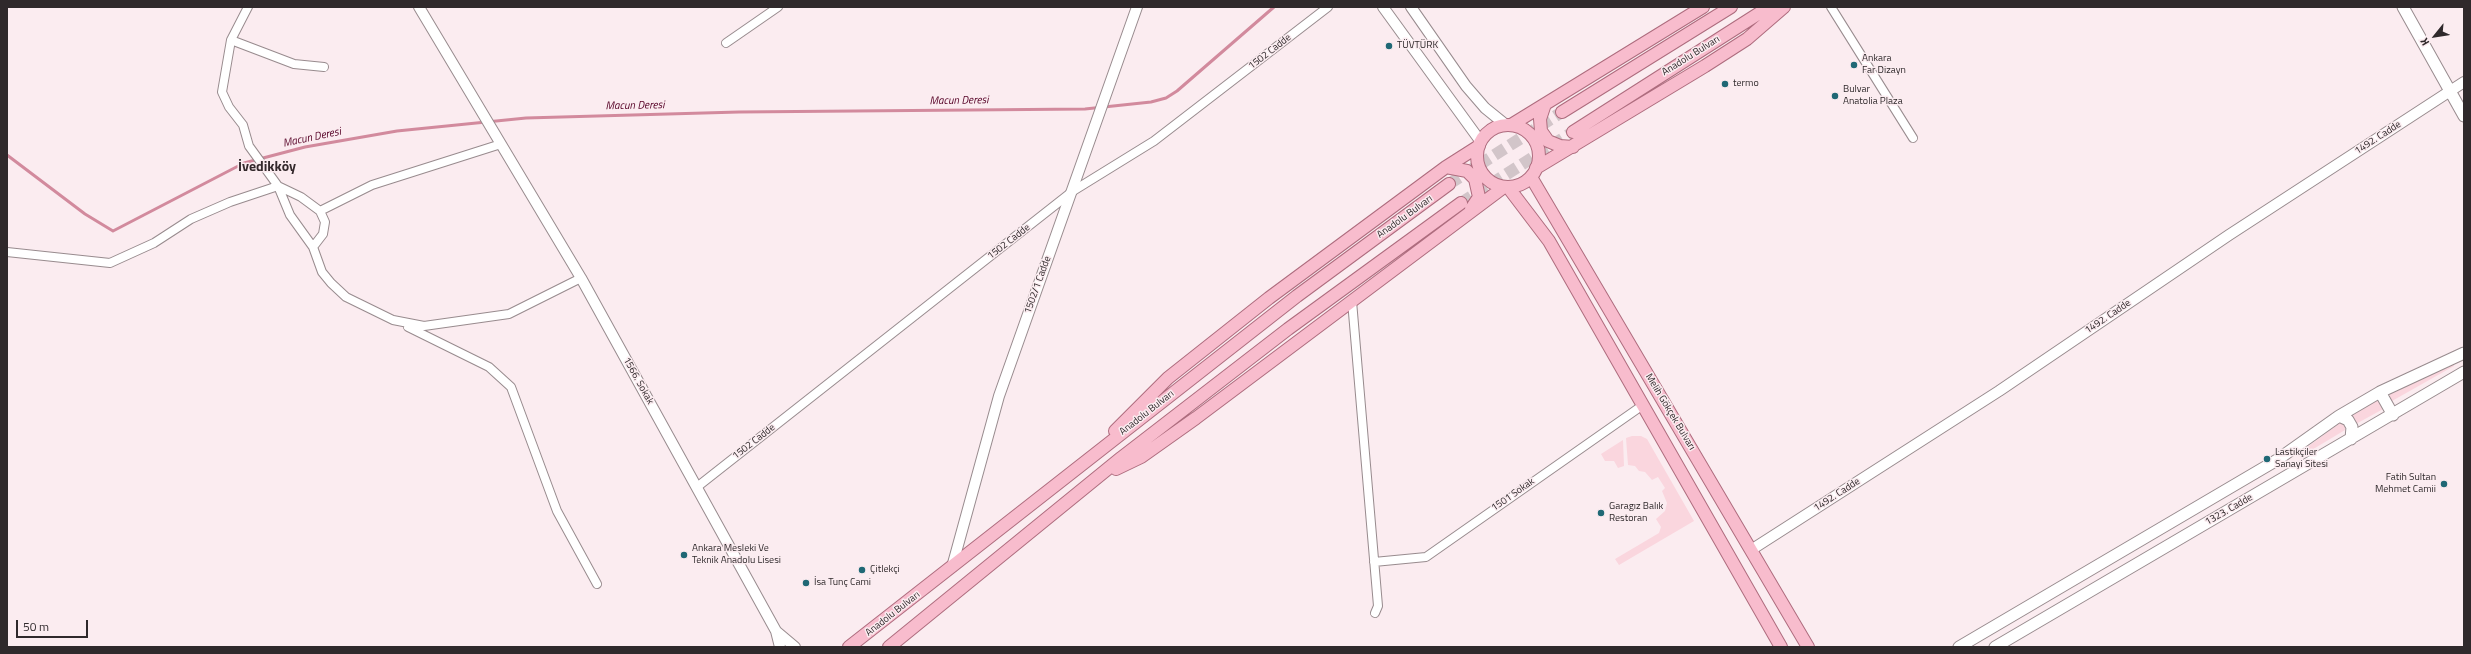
<!DOCTYPE html>
<meta charset="utf-8">
<style>
body{margin:0}
#map{position:relative;width:2471px;height:654px;overflow:hidden;background:#fbecf0;font-family:"Titillium Web",sans-serif}
canvas{display:block}
.frame{position:absolute;inset:0;border:8px solid #2f292b;pointer-events:none}
.north{position:absolute;left:2415px;top:16px;width:40px;height:40px;-webkit-text-stroke:3px #fbecf0;paint-order:stroke;rotate:240deg;font-size:11px;font-weight:700;line-height:16px;text-align:center;color:#2f292b}
.north::after{content:'';display:block;margin:auto;width:14px;height:18px;background:#2f292b;clip-path:polygon(50% 0,100% 100%,50% 72%,0 100%)}
.scale{position:absolute;left:16px;top:620px;width:72px;height:18px;box-sizing:border-box;border:2px solid #2f292b;border-top:0;padding-left:5px;font-size:12px;line-height:14px;white-space:nowrap;color:#2f292b;-webkit-text-stroke:3px #fbecf0;paint-order:stroke}
</style>
<div id="map">
<canvas width="2471" height="654"></canvas>
<div class="frame"></div>
<div class="north">K</div>
<div class="scale">50 m</div>
</div>
<script>
const ctx = document.querySelector('canvas').getContext('2d');
ctx.lineJoin = 'round';
function fill(path, color) {
  ctx.fillStyle = color;
  ctx.fill(path, 'evenodd');
}
function poly(rows) {
  const path = new Path2D();
  for (const r of rows) {
    if (r.length === 3) {
      path.moveTo(r[0] + r[2], r[1]);
      path.arc(r[0], r[1], r[2], 0, 2 * Math.PI);
      continue;
    }
    path.moveTo(r[0], r[1]);
    for (let i = 2; i < r.length; i += 2) path.lineTo(r[i], r[i + 1]);
  }
  return path;
}
function stroke(path, color, width, dash) {
  ctx.strokeStyle = color;
  ctx.lineWidth = width;
  ctx.lineCap = dash ? 'butt' : 'round';
  ctx.setLineDash(dash || []);
  ctx.stroke(path);
}
function drawText(font, color, halo, rows, align = 'center') {
  ctx.font = font + ' "Titillium Web",sans-serif';
  ctx.lineWidth = 3;
  ctx.setLineDash([]);
  ctx.textBaseline = 'middle';
  ctx.strokeStyle = halo;
  ctx.fillStyle = color;
  for (const [text, x, y, turn = 0] of rows) {
    ctx.save();
    ctx.translate(x, y);
    ctx.rotate((+turn || 0) * Math.PI / 180);
    ctx.textAlign = isNaN(turn) ? turn : align;
    if (halo) ctx.strokeText(text, 0, 0);
    ctx.fillText(text, 0, 0);
    ctx.restore();
  }
}
fill(poly([
 [2454,364,2454,366,2392,401,2389,397,2391,393],
 [2377,398,2385,408,2354,425,2352,413],
 [2341,422,2345,424,2345,430,2300,457,2298,454],
 [1632,436,1641,436,1647,439,1694,521,1619,565,1615,559,1659,533,1661,527,1656,519,1665,511,1667,503,1662,491,1665,488,1658,477,1652,480,1645,472,1639,471,1635,466,1628,465,1626,438],
 [1623,440,1624,466,1618,468,1614,461,1605,461,1601,454]
]), '#fad6de');
stroke(poly([
 [7,155,85,214,113,231,244,163,305,147,397,131,526,118,739,112,1085,109,1151,102,1166,98,1177,91,1274,7]
]), '#d28a9d', 3);
stroke(poly([
 [1449,184,1562,112],
 [1461,203,1573,132]
]), '#d2c5c9', 12, [12, 6]);
const minor = poly([
 [248,7,231,40,222,92,229,107,243,125,249,146,278,186,290,215,313,247],
 [1831,7,1913,138],
 [231,40,294,64,324,67],
 [726,43,778,7],
 [320,211,372,185,501,144],
 [7,252,110,263,154,243,191,219,230,202,278,186,301,197,320,211,325,222,323,234,313,247,322,272,331,283,346,297,393,320,424,326,509,314,581,278],
 [1352,301,1378,606,1375,613],
 [408,327,489,367,511,387,557,511,597,584],
 [697,487,1073,191,1154,141,1328,7],
 [1374,562,1426,557,1643,405]
]);
const tertiary = poly([
 [419,7,581,278,776,631,780,647],
 [1383,7,1481,142],
 [1411,7,1466,86,1485,108,1506,125],
 [1751,550,1999,391,2229,235,2464,82],
 [952,567,999,396,1137,7],
 [776,631,795,647]
]);
const secondary = poly([
 [2403,7,2464,116],
 [2380,392,2393,415],
 [2339,416,2348,420,2352,427,2351,439],
 [1959,647,2277,460,2339,416,2380,392,2464,353],
 [1995,647,2464,372]
]);
const primary = poly([
 [1545,104,1540,119,1541,131,1548,141,1560,146,1573,147],
 [1562,112,1731,7],
 [1511,125,1703,7],
 [1508,156,31],
 [1573,132,1769,7],
 [1446,167,1467,171,1475,179,1479,197,1471,209],
 [1536,168,1705,66,1747,39,1784,7],
 [1531,177,1808,647],
 [1508,187,1549,241,1781,647],
 [1115,431,1168,378,1269,298,1446,167,1479,146],
 [1116,469,1141,457,1196,418,1504,187],
 [849,647,1297,296,1449,184],
 [889,647,1121,458,1288,329,1461,203]
]);
stroke(minor, '#988b8e', 10);
stroke(tertiary, '#988b8e', 12);
stroke(secondary, '#988b8e', 13);
stroke(primary, '#ae6c7e', 14);
stroke(minor, '#fff', 8);
stroke(tertiary, '#fff', 10);
stroke(secondary, '#fff', 11);
stroke(primary, '#f8bccd', 12);
for (const [x, y, r, color] of [
 [1389,46,4,"#1f6875"],
 [1854,65,4,"#1f6875"],
 [1725,84,4,"#1f6875"],
 [1835,96,4,"#1f6875"],
 [2267,459,4,"#1f6875"],
 [2444,484,4,"#1f6875"],
 [1601,513,4,"#1f6875"],
 [684,555,4,"#1f6875"],
 [862,570,4,"#1f6875"],
 [806,583,4,"#1f6875"]
]) {
  const dot = new Path2D();
  dot.arc(x, y, r, 0, 2 * Math.PI);
  ctx.fillStyle = color;
  ctx.fill(dot);
  stroke(dot, '#fbecf0', 1.5);
}
drawText('10px', '#2f292b', '#fbecf0', [
 ["TÜVTÜRK",1397,46],
 ["Ankara",1862,59],
 ["Far Dizayn",1862,71],
 ["termo",1733,84],
 ["Bulvar",1843,90],
 ["Anatolia Plaza",1843,102],
 ["Lastikçiler",2275,453],
 ["Sanayi Sitesi",2275,465],
 ["Fatih Sultan",2436,478,"right"],
 ["Mehmet Camii",2436,490,"right"],
 ["Garagız Balık",1609,507],
 ["Restoran",1609,519],
 ["Ankara Mesleki Ve",692,549],
 ["Teknik Anadolu Lisesi",692,561],
 ["Çitlekçi",870,570],
 ["İsa Tunç Cami",814,583]
], 'left');
drawText('10px', '#2f292b', '#fbecf0', [
 ["1502 Cadde",1270,52,-38],
 ["Anadolu Bulvarı",1691,56,-32],
 ["1492. Cadde",2378,138,-33],
 ["Anadolu Bulvarı",1405,217,-36],
 ["1502 Cadde",1009,242,-38],
 ["1502/1 Cadde",1038,285,-70],
 ["1492. Cadde",2108,317,-34],
 ["1566. Sokak",638,381,61],
 ["Melih Gökçek Bulvarı",1670,412,59],
 ["Anadolu Bulvarı",1147,413,-38],
 ["1502 Cadde",754,442,-38],
 ["1501 Sokak",1513,495,-35],
 ["1492. Cadde",1837,495,-33],
 ["1323. Cadde",2229,510,-30],
 ["Anadolu Bulvarı",893,614,-38]
]);
drawText('italic 11px', '#550025', '#fbecf0', [
 ["Macun Deresi",959,101,-1],
 ["Macun Deresi",635,106,-1],
 ["Macun Deresi",312,138,-12]
]);
drawText('bold 14px', '#34292c', '#fbecf0', [
 ["İvedikköy",267,168]
]);
</script>
